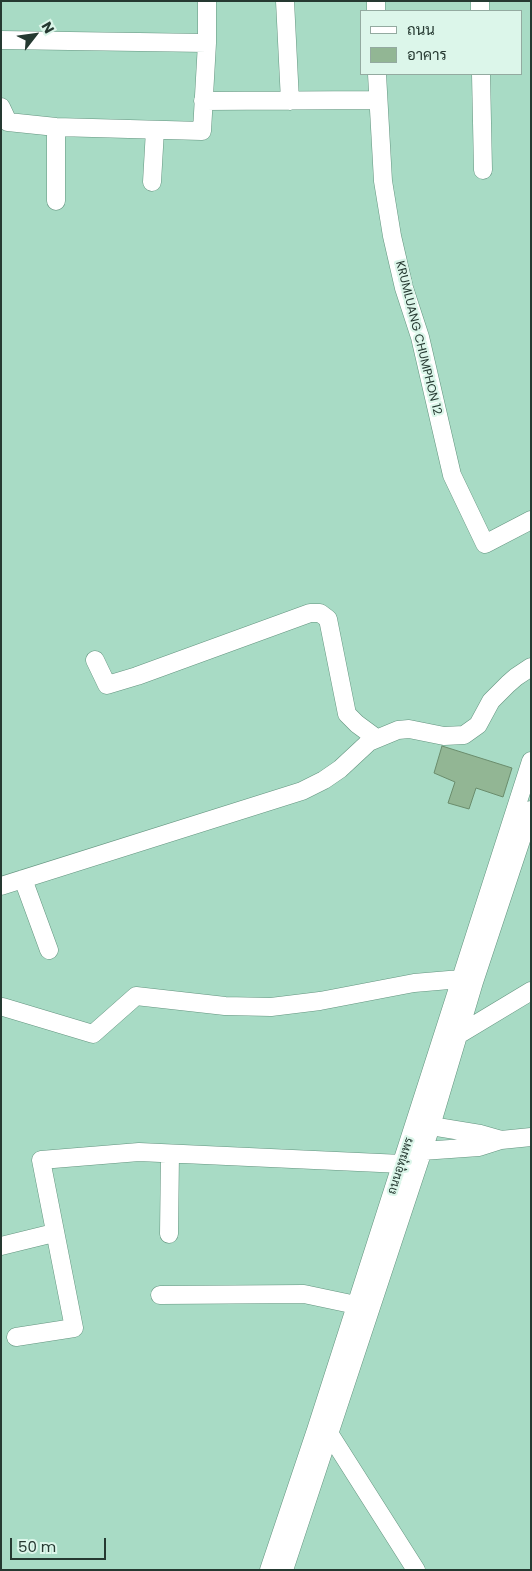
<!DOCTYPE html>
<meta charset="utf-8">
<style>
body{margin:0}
#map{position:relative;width:532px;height:1571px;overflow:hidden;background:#a8dbc5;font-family:Poppins,Sarabun,sans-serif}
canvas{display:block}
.frame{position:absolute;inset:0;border:2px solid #253931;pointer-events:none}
.legend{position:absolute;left:360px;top:10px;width:162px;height:65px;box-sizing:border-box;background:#dcf6ea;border:1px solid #93aaa0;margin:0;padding:6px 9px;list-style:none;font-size:15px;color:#253931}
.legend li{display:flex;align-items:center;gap:10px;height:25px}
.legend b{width:25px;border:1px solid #93aaa0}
.north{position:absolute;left:10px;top:10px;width:50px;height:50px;-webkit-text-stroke:4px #dcf6ea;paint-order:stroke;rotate:60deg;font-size:14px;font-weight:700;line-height:20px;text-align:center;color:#253931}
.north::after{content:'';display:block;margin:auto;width:18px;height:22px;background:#253931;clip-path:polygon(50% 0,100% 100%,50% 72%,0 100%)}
.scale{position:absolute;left:10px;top:1538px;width:96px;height:22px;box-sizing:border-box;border:2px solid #253931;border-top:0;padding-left:6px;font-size:15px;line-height:18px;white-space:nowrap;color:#253931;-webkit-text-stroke:4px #dcf6ea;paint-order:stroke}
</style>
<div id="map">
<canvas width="532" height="1571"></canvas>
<div class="frame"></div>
<ul class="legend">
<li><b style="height:6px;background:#fff"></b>ถนน</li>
<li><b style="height:14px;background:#92b694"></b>อาคาร</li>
</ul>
<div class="north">N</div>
<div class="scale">50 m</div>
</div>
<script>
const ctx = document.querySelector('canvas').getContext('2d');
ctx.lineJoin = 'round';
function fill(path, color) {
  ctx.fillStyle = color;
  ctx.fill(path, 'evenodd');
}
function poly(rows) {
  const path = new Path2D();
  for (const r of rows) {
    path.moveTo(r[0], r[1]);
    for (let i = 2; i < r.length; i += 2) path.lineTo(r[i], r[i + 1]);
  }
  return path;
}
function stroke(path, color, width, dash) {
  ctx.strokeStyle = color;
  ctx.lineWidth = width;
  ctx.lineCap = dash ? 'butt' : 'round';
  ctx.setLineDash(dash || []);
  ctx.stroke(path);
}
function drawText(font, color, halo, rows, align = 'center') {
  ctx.font = font + ' Poppins,Sarabun,sans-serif';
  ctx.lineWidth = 4.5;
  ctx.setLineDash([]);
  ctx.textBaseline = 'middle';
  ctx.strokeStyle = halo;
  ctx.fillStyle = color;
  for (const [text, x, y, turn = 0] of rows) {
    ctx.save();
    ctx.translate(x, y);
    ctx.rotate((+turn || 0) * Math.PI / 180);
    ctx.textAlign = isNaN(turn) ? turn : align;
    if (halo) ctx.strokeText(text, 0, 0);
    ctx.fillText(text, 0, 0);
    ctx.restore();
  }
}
const building = poly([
 [442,746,512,768,503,797,476,788,469,809,448,803,455,782,434,773,442,746]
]);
fill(building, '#92b694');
stroke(building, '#6a8c6c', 1);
const minor = poly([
 [285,1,290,101],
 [376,1,376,11],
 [480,1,480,11],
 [1,40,207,43],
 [377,74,383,181,392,236,404,288,420,337,452,475,485,544,531,520],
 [481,74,483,170],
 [203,101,378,100],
 [1,107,8,122,56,127,202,131,207,43,207,1],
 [152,182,155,130],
 [56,201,56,127],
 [95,660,107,685,137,676,310,613,320,613,328,619,347,714,357,724,376,738],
 [23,879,49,950],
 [1,886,302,791,324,780,340,769,369,742,398,730,409,729,444,736,464,735,478,725,491,701,508,684,516,677,531,667],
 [3,1007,93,1034,136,996,225,1006,271,1007,320,1001,414,983,461,979],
 [458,1035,531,991],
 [431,1126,480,1134,501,1140],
 [422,1151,479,1147,501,1140,531,1137],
 [169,1234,170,1154],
 [1,1246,54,1233],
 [160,1295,304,1294,356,1305],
 [16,1337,74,1328,41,1160,139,1152,402,1164],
 [329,1433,416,1570],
 [269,1570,316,1430,531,761],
 [284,1570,431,1126,474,982,531,810]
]);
stroke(minor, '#63947f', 19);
stroke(minor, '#fff', 18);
drawText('12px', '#253931', '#dcf6ea', [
 ["KRUMLUANG CHUMPHON 12",418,338,76],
 ["ถนนอุทุมพร",401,1166,-72]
]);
</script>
